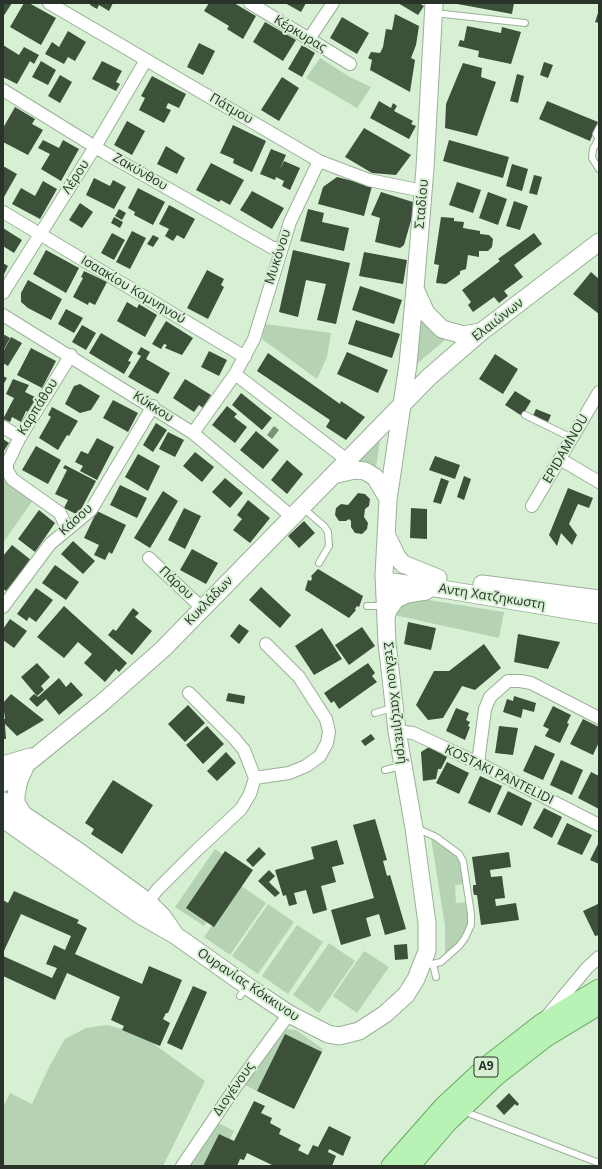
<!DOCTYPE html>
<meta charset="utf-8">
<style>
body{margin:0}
#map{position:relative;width:602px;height:1169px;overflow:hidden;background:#d7f0d4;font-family:"Open Sans",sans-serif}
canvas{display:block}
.frame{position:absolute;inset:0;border:4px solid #2a3329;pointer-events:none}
</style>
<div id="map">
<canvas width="602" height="1169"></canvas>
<div class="frame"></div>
</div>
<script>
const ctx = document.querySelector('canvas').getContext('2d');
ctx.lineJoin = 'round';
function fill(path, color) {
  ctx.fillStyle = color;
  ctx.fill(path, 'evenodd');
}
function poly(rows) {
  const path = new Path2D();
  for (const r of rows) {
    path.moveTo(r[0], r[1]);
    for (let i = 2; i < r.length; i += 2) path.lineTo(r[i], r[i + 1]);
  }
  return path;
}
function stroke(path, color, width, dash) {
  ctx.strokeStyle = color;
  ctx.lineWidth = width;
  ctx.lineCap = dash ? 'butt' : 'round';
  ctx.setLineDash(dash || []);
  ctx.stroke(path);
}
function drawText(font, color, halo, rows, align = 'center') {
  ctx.font = font + ' "Open Sans",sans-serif';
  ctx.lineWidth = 4;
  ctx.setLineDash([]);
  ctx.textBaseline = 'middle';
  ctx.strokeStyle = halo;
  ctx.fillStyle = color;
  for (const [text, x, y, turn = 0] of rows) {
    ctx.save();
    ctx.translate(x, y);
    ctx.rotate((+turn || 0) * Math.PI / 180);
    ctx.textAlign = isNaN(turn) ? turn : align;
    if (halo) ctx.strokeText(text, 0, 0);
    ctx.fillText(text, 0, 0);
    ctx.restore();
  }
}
fill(poly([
 [320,58,350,77,371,87,357,108,306,78],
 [417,315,433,331,446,339,413,367],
 [265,324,331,333,327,357,317,379,262,339],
 [380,440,376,467,372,464,356,460],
 [3,480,33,500,3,543],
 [416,598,504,612,499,638,394,615,395,609],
 [431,838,453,852,462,864,466,884,455,885,456,903,469,902,470,924,465,937,445,957,445,926],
 [215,849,243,868,204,926,175,907],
 [240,885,266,903,230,955,204,937],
 [268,904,294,922,258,974,232,956],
 [297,925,323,942,288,994,262,976],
 [329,943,355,961,319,1013,293,995],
 [364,951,389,967,357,1013,333,996],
 [107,1025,140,1034,205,1081,163,1166,3,1166,3,1107,10,1093,32,1104,50,1065,65,1039,86,1028],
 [285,1029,296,1030,323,1049,322,1052,285,1034,257,1091,245,1085,279,1033],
 [217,1122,234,1131,230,1139,219,1134,203,1166,188,1166]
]), '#b5d2b2');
fill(poly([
 [274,426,279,430,272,439,267,435]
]), '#769373');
fill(poly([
 [3,3,12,3,3,17],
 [24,3,29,3,56,18,41,45,10,27],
 [91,3,113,3,109,11,99,5,97,9,90,5],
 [209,3,234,3,256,16,243,39,227,29,229,26,204,11],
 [285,3,306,3,301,12],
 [398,3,419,3,424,6,418,15],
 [452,3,514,3,512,14],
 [599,10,599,23,595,22],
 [395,14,419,26,416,45,411,58,415,60,410,92,370,70,372,60,368,58,371,52,380,53,383,47,386,29,392,30],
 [342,17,369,33,357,54,330,38],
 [265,22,296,40,283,61,253,42],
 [467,26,501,33,502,27,521,32,511,64,478,57,479,51,458,46,460,40,464,41],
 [68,31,86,42,75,61,68,57,64,64,45,54,52,42,59,47],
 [199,43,215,51,203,75,187,67],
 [3,45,19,55,24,47,39,55,34,64,30,61,17,84,3,77],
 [302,45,315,53,302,77,288,69],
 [41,61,56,70,48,85,32,77],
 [102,61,122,71,116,82,120,84,116,91,92,79],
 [544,62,553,65,548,78,540,75],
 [463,63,482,68,481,77,496,82,477,136,445,128,446,104],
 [517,74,524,76,518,103,510,101],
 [60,75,72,82,60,103,48,96],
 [152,76,186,94,179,108,168,103,166,108,171,110,164,123,139,110,145,98,141,96],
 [282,77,299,88,279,121,261,110],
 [379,101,391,108,393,103,397,106,394,111,413,121,411,124,416,126,409,139,370,118],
 [547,101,598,122,590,141,539,119],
 [15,107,35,119,32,124,43,130,28,155,3,142,3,128],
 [127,121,145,131,132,155,114,145],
 [233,125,266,141,252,172,233,163,234,159,220,153],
 [364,128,411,155,396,175,372,173,345,157],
 [43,140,59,148,63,140,79,149,61,181,41,169,50,154,38,148],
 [449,140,509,157,503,178,443,161],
 [166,146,185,158,177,174,157,164],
 [271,149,286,155,279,171,284,161,300,168,290,190,282,186,284,181,276,177,275,180,260,174],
 [211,163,244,180,230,205,221,200,219,202,196,190],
 [512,164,528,169,522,191,506,186],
 [3,166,17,174,4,197,3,196],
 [534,175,542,177,537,195,529,193],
 [337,177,372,186,364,216,318,204,323,187],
 [94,178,110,186,113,180,126,187,114,209,86,195],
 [43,181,57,189,40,219,12,204,21,188,35,196],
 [457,182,481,190,473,213,449,205],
 [138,188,165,202,153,225,134,215,135,212,128,208],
 [252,191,284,208,272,229,240,210],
 [381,192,416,203,404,245,400,248,375,242,380,218,371,215],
 [488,192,507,199,498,225,479,218],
 [514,201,528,206,520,230,506,226],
 [80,203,93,212,82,228,69,220],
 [169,205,195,219,184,239,177,235,173,241,165,236,169,229,159,224],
 [119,209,126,213,122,220,115,216],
 [308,209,324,213,322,222,349,228,344,251,300,241],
 [114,217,123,222,120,228,111,223],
 [441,217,454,218,454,221,464,222,463,228,480,231,480,234,489,235,493,239,492,247,488,251,479,251,479,257,468,255,466,269,460,271,460,274,446,284,436,283,439,265,434,264],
 [3,228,22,240,14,253,3,246],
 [132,231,146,238,130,269,116,262],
 [112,233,125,240,114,260,101,253],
 [534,233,542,244,514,265,523,277,504,291,508,296,499,303,494,297,473,312,468,305,471,302,462,290,500,261,498,259],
 [153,235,159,238,153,247,147,244],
 [46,250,79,268,66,293,33,274],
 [293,250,350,263,336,324,317,320,326,284,306,280,298,317,279,312],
 [364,252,407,260,403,284,359,276],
 [3,263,8,266,3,276],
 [207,270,224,279,221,285,224,287,208,319,187,308],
 [84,271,107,282,95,305,89,302,88,305,73,297,83,278,81,277],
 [591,272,599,279,599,314,573,294],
 [28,280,62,299,51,320,28,308,21,302,21,293],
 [360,286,402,300,394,324,352,310],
 [127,302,137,308,139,304,157,315,145,337,117,321],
 [66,309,83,318,74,333,58,324],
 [356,320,400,334,392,358,348,344],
 [166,321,193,338,182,355,165,348,167,345,164,344,161,349,152,344],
 [82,325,96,333,86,350,72,342],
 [101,333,133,352,128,361,131,362,124,374,89,353],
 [3,334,10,338,3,351],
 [11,337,22,343,8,366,3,363,3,352],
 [141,347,150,352,146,359,170,373,158,394,128,377,141,356,137,354],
 [31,348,56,361,42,388,17,375],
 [209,351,227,360,219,376,201,367],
 [347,352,388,370,378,393,337,374],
 [268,353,340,404,341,401,365,417,346,440,326,427,330,420,257,371],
 [495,354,518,369,503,394,479,379],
 [3,376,7,378,3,385],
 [13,379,29,385,25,392,39,399,32,413,26,411,21,422,12,417,10,422,3,419,14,398,6,394],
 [185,379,211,395,203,408,199,405,194,412,173,398],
 [80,384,100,396,91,410,80,413,65,404,74,386],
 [515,391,531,401,522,416,505,405],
 [241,393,272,418,262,430,232,405],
 [113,400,138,413,128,432,103,418],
 [227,406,237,414,234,417,247,427,235,443,212,425],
 [52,407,78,421,69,436,67,435,58,450,39,438,51,417,48,415],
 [536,409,551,415,548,422,533,416],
 [156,423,167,430,153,452,143,445],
 [256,431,279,450,263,469,240,450],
 [168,432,184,440,175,457,159,449],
 [97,438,114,447,97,480,80,471,83,466,75,462,81,451,88,454],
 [3,439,9,443,3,452],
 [36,446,61,460,48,484,22,470],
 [195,452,214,467,202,482,183,466],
 [138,454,160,466,148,491,125,477],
 [435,456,460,465,455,479,429,470],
 [287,460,303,474,287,494,271,480],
 [65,465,96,481,78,515,64,508,68,500,55,494,67,470,63,468],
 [464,476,471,479,464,500,457,497],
 [225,478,243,493,230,508,212,492],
 [441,478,449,481,441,504,433,502],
 [120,485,147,498,137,518,110,505],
 [568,488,593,498,589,508,578,504,569,524,577,535,572,545,561,533,557,546,549,535],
 [163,491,178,501,150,548,134,538],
 [358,493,365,494,370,499,369,506,365,509,364,517,368,523,367,529,362,534,355,533,351,527,351,521,349,519,346,521,339,521,335,515,336,508,341,504,348,505],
 [248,500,270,518,250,543,233,530,242,519,237,515],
 [184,508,201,516,185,549,168,540],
 [411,508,427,509,427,539,410,538],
 [39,510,55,523,35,552,18,539],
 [97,511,126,525,112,554,109,552,105,560,94,555,99,545,84,538],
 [304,521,315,533,299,548,288,536],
 [73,541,95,561,83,574,61,554],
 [12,545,31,560,6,591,3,589,3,556],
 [192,549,218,563,206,584,180,570],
 [55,565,79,582,66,600,42,583],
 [318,569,363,596,359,607,357,606,355,609,356,610,349,618,305,590,308,580,311,581,312,578,311,576],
 [261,587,291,615,280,628,249,600],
 [36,588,53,600,36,622,29,617,27,621,17,614],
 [64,606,127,663,119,672,116,669,105,682,84,663,92,654,78,642,64,658,37,637],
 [133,608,139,613,135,617,152,631,132,655,108,635,113,629,116,631],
 [10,619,27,631,14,648,3,640,3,629],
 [408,622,436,628,431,650,404,644],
 [239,624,249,631,239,644,230,636],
 [362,627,375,646,349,665,335,645],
 [322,628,342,659,314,675,295,646],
 [518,634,560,642,548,669,514,662],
 [484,644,501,668,475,690,462,686,443,718,428,720,416,705,434,671,449,671],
 [37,663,50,677,41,686,44,690,37,696,21,677],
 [368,663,375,673,372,676,377,682,339,709,334,701,331,703,324,693],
 [59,678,66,687,71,682,83,695,59,715,46,699,37,707,29,699,34,694,38,697],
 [228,693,245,696,244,704,226,701],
 [11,694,44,720,17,736,5,724,6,739,3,739,3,719,5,719,3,703],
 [514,696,536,703,534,712,523,709,521,718,503,712,507,699,513,701],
 [188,705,205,723,185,742,168,724],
 [553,706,571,715,567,723,569,724,560,743,545,736,549,729,543,726],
 [456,708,469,713,466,720,470,722,468,726,470,727,465,740,446,731],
 [583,719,599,727,599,742,593,755,570,744],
 [207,726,224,744,203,764,186,745],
 [499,726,518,728,513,755,495,753],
 [371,734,375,739,365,746,361,741],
 [535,745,555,754,543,780,523,771],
 [429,747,447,757,441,769,438,769,436,779,423,781,421,752],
 [226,752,236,763,217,781,207,771],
 [561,760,583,770,572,795,550,785],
 [447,762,469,773,459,794,436,783],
 [591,772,599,776,599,809,578,798],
 [480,776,502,786,490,813,468,803],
 [113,780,153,805,122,854,91,834,94,829,85,823],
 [508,791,532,803,522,826,497,814],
 [544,808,562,817,552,838,533,828],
 [375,819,387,860,383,861,387,876,390,875,406,929,385,935,379,914,366,918,371,936,341,945,331,910,374,898,353,825],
 [567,823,592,835,582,855,557,844],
 [337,840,344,864,332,867,336,882,321,886,327,910,313,914,306,890,294,893,297,904,289,906,286,895,283,896,275,870,314,859,311,847],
 [599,842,599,864,590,860],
 [259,847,266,854,253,867,246,860],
 [225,851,253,870,214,927,186,908],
 [509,852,511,867,490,870,491,877,502,876,505,898,495,899,496,906,516,903,519,920,481,925,477,895,474,895,473,890,473,885,476,885,472,857],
 [269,870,275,876,269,882,280,893,275,897,258,881],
 [14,891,79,920,77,923,87,928,75,954,142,984,149,966,182,980,168,1013,166,1013,163,1019,170,1023,160,1046,122,1030,124,1026,111,1020,120,997,67,973,55,1000,3,976,3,956,52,978,57,968,46,964,54,945,65,950,71,936,21,914,3,953,3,900,8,903],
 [598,904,599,935,595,936,583,911],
 [407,944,408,959,395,960,394,945],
 [193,986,207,992,182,1050,167,1043],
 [285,1034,322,1052,294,1109,257,1091],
 [509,1093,519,1104,517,1106,515,1104,504,1115,496,1106],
 [254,1101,265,1106,261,1113,272,1118,270,1123,281,1129,279,1134,301,1145,298,1150,308,1155,313,1145,318,1147,329,1126,351,1137,343,1156,329,1149,328,1152,336,1156,332,1166,274,1166,247,1153,244,1160,240,1159,237,1166,203,1166,219,1134,234,1141]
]), '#3c503a');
const service = poly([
 [435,13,525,23],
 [599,128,596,134,599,140],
 [598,140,593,149,592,158,599,169],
 [525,415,572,438],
 [303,508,324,526,328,532,329,546,319,563],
 [367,606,384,606],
 [375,713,392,708],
 [385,770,401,766],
 [416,828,436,837,459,854,463,861,471,914,471,925,465,938,459,946,441,962,423,966],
 [433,964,436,977],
 [240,996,247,986],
 [463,1111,599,1163]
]);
const minor = poly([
 [49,3,319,161,369,180,423,191],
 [250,3,350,64],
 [309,39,333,3],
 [3,90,105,153,271,247,280,250],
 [3,212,245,357],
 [3,293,95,147,146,60],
 [3,315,193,433,291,516],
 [235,374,347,460],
 [3,427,20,437],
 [193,433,235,374,254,339,290,222,319,161],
 [560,459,599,482],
 [532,506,599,392],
 [67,529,60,513,12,479,7,470,7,464,20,437,71,355],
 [149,558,202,608],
 [3,607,50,544,91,510,153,406],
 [189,693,234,738,244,750,255,778,289,773,306,766,320,756,327,743,329,732,326,719,299,677,266,644],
 [397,731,413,733,478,763,599,825],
 [478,763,485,709,490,697,508,681,520,681,531,683,599,718],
 [148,902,157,890,196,851,241,809,250,794,255,778],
 [547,1016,587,968,599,957],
 [182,1166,237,1085,289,1014]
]);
const secondary = poly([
 [416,291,426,313,442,329,463,335,481,332],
 [333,475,355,470,365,471,375,477,388,499],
 [387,536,397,557,403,564,438,578],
 [385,581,442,589,599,615],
 [482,584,599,599],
 [386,618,388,610,396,599,407,594,426,591],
 [3,765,30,757],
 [3,783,103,702,163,649,429,377,481,332,599,242],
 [3,801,78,851,148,902,162,916,174,933],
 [23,814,16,803,16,795,19,780,25,767],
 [3,819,140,915,175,935,247,986,289,1014,328,1034,339,1036,359,1031,385,1014,406,995,416,979,427,951,427,923,414,828,397,731,387,643,384,575,388,500,408,364,415,289,425,168,434,3]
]);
const primary = poly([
 [391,1166,443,1107,487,1066,541,1024,599,989],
 [410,1166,447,1123,496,1076,546,1037,599,1005]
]);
stroke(service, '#99b197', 8);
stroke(minor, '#99b197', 14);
stroke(secondary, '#99b197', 19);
stroke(primary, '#68a964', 21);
stroke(service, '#fff', 6);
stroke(minor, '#fff', 12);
stroke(secondary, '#fff', 17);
stroke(primary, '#b9f2b5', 19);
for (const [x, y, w] of [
 [486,1067,24]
]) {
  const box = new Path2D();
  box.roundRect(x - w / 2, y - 10, w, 20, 3);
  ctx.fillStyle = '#d7f0d4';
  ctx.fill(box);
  stroke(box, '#2a3329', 1);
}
drawText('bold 12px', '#2a3329', null, [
 ["A9",486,1067]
]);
drawText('13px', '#2a3329', '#d7f0d4', [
 ["Κέρκυρας",300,34,31],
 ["Πάτμου",231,109,30],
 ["Ζακύνθου",140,172,30],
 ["Λέρου",76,177,-57],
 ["Σταδίου",422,204,-85],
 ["Μυκόνου",278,257,-72],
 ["Ισαακίου Κομνηνού",133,290,31],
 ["Ελαιώνων",498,320,-38],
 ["Καρπάθου",38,407,-58],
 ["Κύκκου",153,407,33],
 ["EPIDAMNOU",566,449,-60],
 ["Κάσου",76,520,-42],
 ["Πάρου",176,583,43],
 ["Αντη Χατζηκωστη",492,597,9],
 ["Κυκλάδων",209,601,-46],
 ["Στέλιου Χατζηπετρή",395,703,83],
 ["KOSTAKI PANTELIDI",499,775,26],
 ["Ουρανίας Κόκκινου",248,985,34],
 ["Διογένους",234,1089,-55]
]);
</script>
